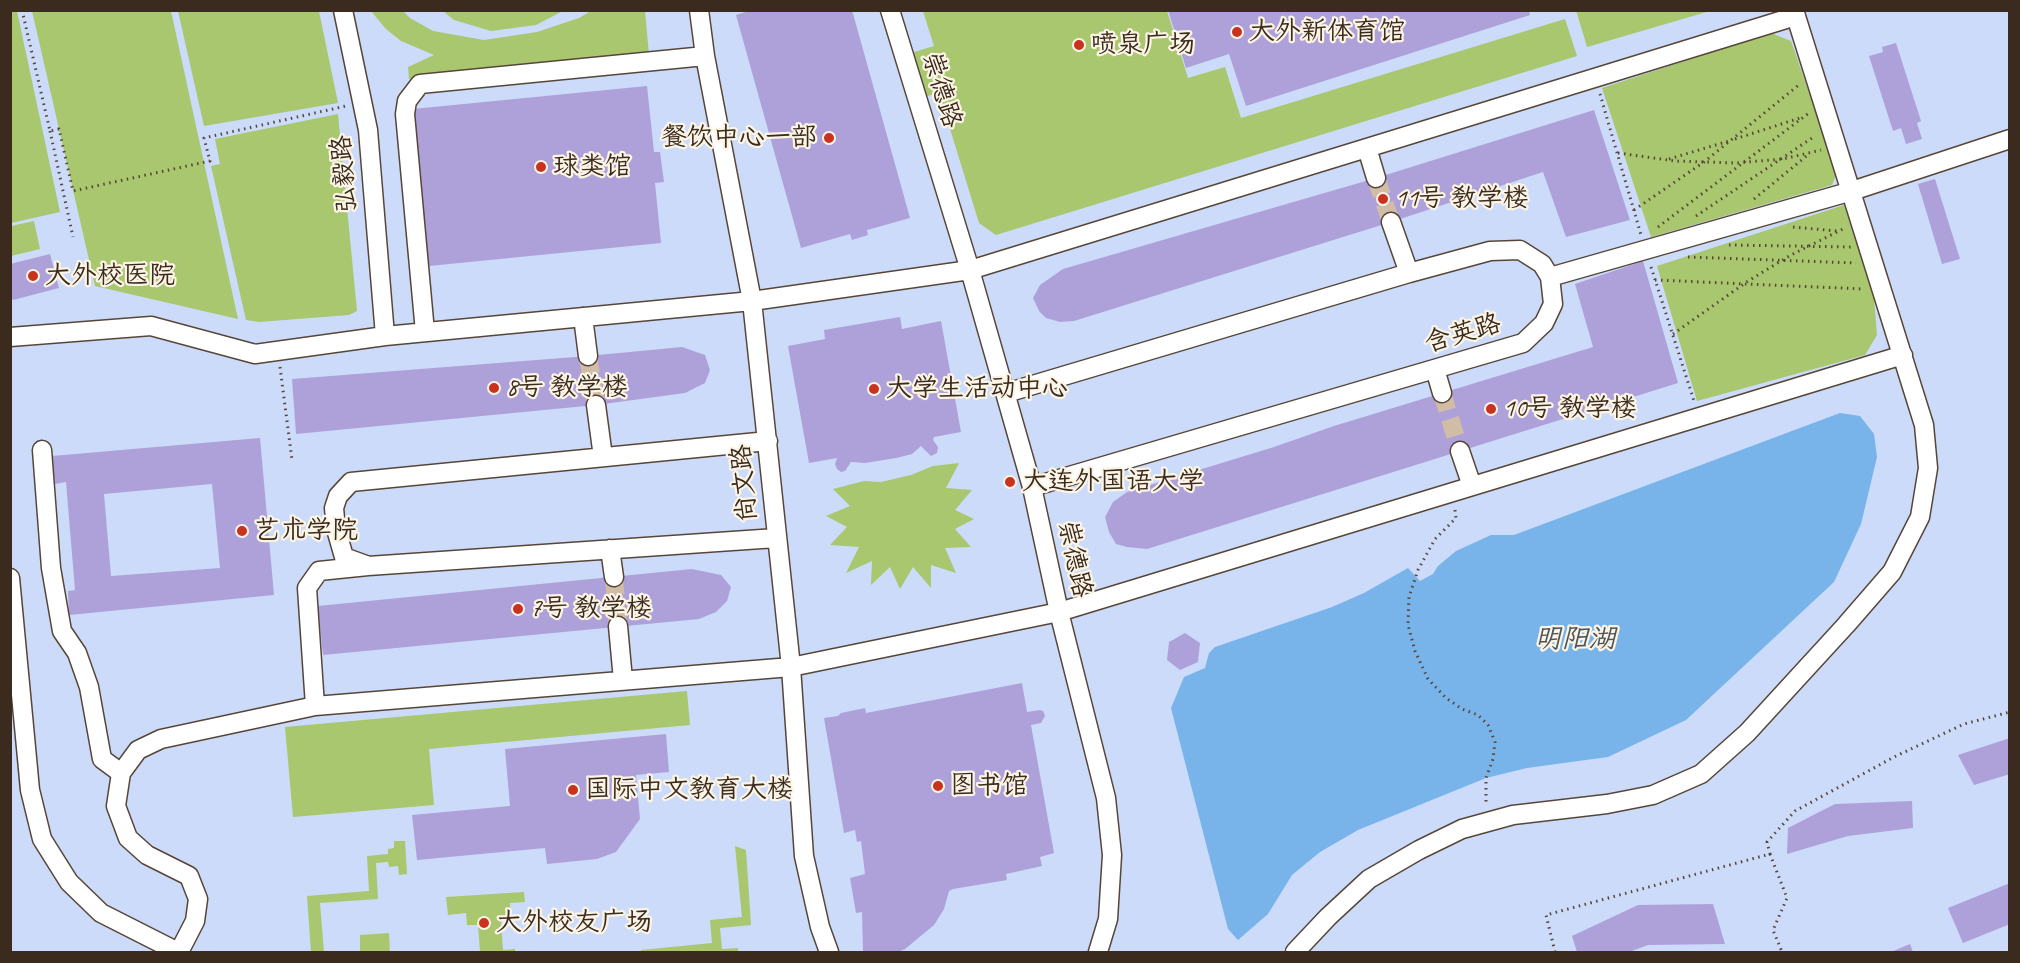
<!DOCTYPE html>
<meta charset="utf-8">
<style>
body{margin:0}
#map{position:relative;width:2020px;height:963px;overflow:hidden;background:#f6e2c8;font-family:Caveat,sans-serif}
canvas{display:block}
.frame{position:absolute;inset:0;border:12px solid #3b2a1e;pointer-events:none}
</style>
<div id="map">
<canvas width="2020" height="963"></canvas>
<div class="frame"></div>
</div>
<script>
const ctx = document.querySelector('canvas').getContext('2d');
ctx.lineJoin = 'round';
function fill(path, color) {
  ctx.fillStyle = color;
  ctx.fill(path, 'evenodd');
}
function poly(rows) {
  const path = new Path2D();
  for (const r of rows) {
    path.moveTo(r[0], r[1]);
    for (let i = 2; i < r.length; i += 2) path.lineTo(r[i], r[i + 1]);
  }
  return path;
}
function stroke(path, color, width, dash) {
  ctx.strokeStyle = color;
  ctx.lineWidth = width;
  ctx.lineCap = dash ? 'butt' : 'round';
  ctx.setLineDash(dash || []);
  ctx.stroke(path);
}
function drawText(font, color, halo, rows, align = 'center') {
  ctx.font = font + ' Caveat,"LXGW WenKai TC",sans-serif';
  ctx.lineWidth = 4.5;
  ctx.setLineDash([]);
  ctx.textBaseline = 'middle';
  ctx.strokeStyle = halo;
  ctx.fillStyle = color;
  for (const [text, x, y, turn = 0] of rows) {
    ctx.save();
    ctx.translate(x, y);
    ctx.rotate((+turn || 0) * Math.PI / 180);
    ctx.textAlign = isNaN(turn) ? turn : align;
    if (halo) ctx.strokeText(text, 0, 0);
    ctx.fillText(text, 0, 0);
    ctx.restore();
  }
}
fill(poly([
 [11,11,2009,11,2009,952,11,952]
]), '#cbdbf9');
fill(poly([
 [1576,10,1710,10,1710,11,1587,47],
 [10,11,17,11,60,212,11,223],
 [32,11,171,11,238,319,95,286],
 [178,11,319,11,338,103,204,126],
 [371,11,403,11,410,18,433,31,484,40,537,32,579,18,591,11,645,11,649,55,409,79,408,67,434,55,401,41,386,29],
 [443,11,563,11,536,25,491,31,454,20],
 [923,11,1167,11,1188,78,1225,67,1241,118,1565,19,1577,56,996,235,979,223,939,93,924,97,911,53,934,46],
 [1771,33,1791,41,1837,173,1832,185,1651,237,1602,88],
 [338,114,357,311,349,315,259,322,246,320,211,166,220,164,215,139],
 [1844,205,1874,298,1877,335,1865,355,1697,401,1657,266],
 [34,221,40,249,11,256,11,226],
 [959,463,946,488,972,490,955,510,974,519,955,529,971,547,945,548,956,573,931,565,931,588,913,567,900,589,890,567,871,585,872,561,846,573,859,547,830,545,847,527,826,516,850,506,833,489,864,481,881,482,911,475,933,466],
 [687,691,690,725,429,749,434,805,293,817,285,727],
 [394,841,405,841,407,874,399,875,398,866,389,867,388,862,376,863,378,899,320,903,324,952,311,952,307,896,369,891,367,856,388,854,388,849,394,848],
 [735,846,746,850,751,925,720,928,722,949,738,948,738,952,641,952,641,950,712,943,710,920,742,917],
 [524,892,525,902,510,903,511,921,501,921,503,950,515,949,515,952,468,952,480,951,478,925,467,925,466,913,448,915,446,897],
 [389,933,390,952,360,952,360,935]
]), '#a8c76e');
fill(poly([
 [1840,413,1860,416,1874,434,1877,457,1861,524,1834,582,1686,720,1608,757,1527,768,1486,778,1358,830,1320,852,1292,875,1268,914,1238,940,1228,929,1171,708,1184,677,1205,668,1209,653,1215,647,1332,607,1364,593,1408,568,1420,581,1433,574,1438,566,1456,551,1491,535,1514,535]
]), '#78b4ea');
fill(poly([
 [752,10,852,10,910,218,867,230,868,235,852,240,850,234,801,248,736,15],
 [1168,10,1529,10,1530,15,1246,106,1229,54,1186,68],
 [1896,43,1921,121,1917,123,1922,139,1906,144,1901,128,1893,131,1869,56,1883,52,1882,47],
 [647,86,654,152,660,152,664,182,655,183,661,243,429,266,413,109],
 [1594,110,1630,220,1566,237,1543,172,1391,222,1074,321,1060,322,1046,318,1039,311,1033,298,1040,285,1063,269,1376,178],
 [1935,179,1960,259,1942,264,1918,184],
 [50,254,59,288,13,300,10,297,10,264],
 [1643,261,1678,383,1147,549,1127,547,1116,544,1109,532,1105,517,1113,502,1127,492,1274,447,1334,426,1593,347,1575,284],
 [900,317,902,329,941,321,961,432,934,437,933,440,938,447,937,453,931,456,921,446,912,454,896,458,865,463,851,462,845,471,841,472,837,469,835,464,837,458,809,463,788,346,825,339,824,330],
 [682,347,705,355,710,370,705,383,685,393,596,405,296,434,292,379,588,356],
 [260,438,274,595,69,615,68,591,75,590,66,482,55,484,52,456],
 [212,484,220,568,111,576,104,494],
 [692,569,721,575,731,587,727,601,716,612,699,619,323,655,318,606],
 [1185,633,1200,643,1198,662,1180,670,1167,660,1169,642],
 [1022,683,1027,712,1040,710,1043,711,1045,716,1041,723,1031,725,1054,853,1040,857,1042,866,1006,874,1007,880,953,889,949,891,944,909,934,925,905,949,898,952,863,952,862,912,856,913,850,878,865,874,861,841,857,842,855,830,844,833,824,718,838,716,841,713,865,708,866,713],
 [666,734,669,772,636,775,640,819,616,852,597,859,547,864,545,848,417,860,412,815,510,806,505,749],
 [2010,738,2010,774,1974,785,1958,755],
 [1912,801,1913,828,1848,836,1787,854,1788,828,1835,804],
 [2010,883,2010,924,1963,943,1948,908],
 [1713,904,1725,944,1648,945,1629,952,1577,952,1572,936,1638,905],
 [1910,944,1913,952,1891,952]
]), '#aea1da');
stroke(poly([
 [1376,178,1391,222],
 [588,356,596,405],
 [1442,393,1460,451],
 [614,577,618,626]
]), '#d1bda6', 18, [18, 9]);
const minor = poly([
 [343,10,368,130,385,336],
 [699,10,705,56,752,301,791,667,804,856,820,927,829,952],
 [890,10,970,270,1032,487,1059,612,1106,798,1112,855,1108,919,1098,952],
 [1367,148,1376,178],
 [1391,222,1409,273],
 [1550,277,1852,191,2010,139],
 [583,317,588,356],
 [425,332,405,114,407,101,420,84,705,56],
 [10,337,151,326,255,354,385,336,752,301,970,270,1796,16],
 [1435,369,1442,393],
 [1006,393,1409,273,1490,251,1520,250,1542,264,1550,277,1553,304,1544,323,1523,343,1032,487],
 [596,405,603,457],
 [42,450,51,568,62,631,77,653,89,687,102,759,121,773],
 [1460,451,1472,486],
 [610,549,614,577],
 [366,565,344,557,336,529,334,508,338,496,351,482,768,441],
 [10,578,30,790,42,839,69,882,101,913,178,952],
 [618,626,623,680],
 [315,706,307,588,319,571,368,566,776,538],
 [179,952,195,921,198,899,189,876,147,855,128,838,116,806,121,773,138,750,161,739,315,706,791,667,1059,612,1903,355],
 [1295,952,1328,917,1369,879,1419,850,1462,829,1513,815,1607,804,1653,795,1701,774,1747,733,1846,625,1892,572,1920,517,1928,468,1924,425,1794,10]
]);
stroke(minor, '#574638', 21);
stroke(poly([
 [22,10,50,131,59,129,73,191,210,161,204,138,346,106],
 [1600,94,1641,235],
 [50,131,73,237],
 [1735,139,1800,118],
 [1618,153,1675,161,1736,163,1783,159,1821,150],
 [1669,159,1729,141],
 [1754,199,1809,154],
 [1634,210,1704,162,1800,84],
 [1696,216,1815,136],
 [1658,227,1809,113],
 [1793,227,1837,231],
 [1729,245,1851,247],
 [1688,257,1856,263],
 [1651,267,1694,401],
 [1655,280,1863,289],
 [1673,334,1748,281,1791,255,1843,229],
 [280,367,292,460],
 [1455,510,1456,518,1435,539,1418,570,1409,597,1408,625,1415,651,1428,679,1446,698,1462,709,1478,715,1488,725,1495,742,1493,759,1486,778,1486,806],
 [1770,854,1787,898,1773,930,1782,952],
 [1555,952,1546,915,1770,854,1767,842,1795,811,1894,757,1964,724,2010,712]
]), '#574638', 3, [1.5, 4.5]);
stroke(minor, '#fff', 18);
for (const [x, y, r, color] of [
 [1237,32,6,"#c8321e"],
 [1079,45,6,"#c8321e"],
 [829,138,6,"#c8321e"],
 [541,167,6,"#c8321e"],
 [1383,199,6,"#c8321e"],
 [33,276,6,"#c8321e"],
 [494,388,6,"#c8321e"],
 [874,389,6,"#c8321e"],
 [1491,409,6,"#c8321e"],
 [1010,482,6,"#c8321e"],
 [242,531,6,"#c8321e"],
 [518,609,6,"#c8321e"],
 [938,786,6,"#c8321e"],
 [573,790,6,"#c8321e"],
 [484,923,6,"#c8321e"]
]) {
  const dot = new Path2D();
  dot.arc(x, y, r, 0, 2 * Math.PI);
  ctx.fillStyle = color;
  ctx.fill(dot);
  stroke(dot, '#fcf5e5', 2);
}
drawText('26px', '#3b2a1e', '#fcf5e5', [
 ["大外新体育馆",1249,32],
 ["喷泉广场",1091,45],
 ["餐饮中心一部",817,138,"right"],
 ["球类馆",553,167],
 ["11号 教学楼",1395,199],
 ["大外校医院",45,276],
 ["8号 教学楼",506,388],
 ["大学生活动中心",886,389],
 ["10号 教学楼",1503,409],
 ["大连外国语大学",1022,482],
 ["艺术学院",254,531],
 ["7号 教学楼",530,609],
 ["图书馆",950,786],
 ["国际中文教育大楼",585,790],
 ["大外校友广场",496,923]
], 'left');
drawText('26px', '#3b2a1e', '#fcf5e5', [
 ["崇德路",941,90,73],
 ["弘毅路",345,174,-95],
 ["含英路",1463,334,-16],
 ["尚文路",745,483,-95],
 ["崇德路",1074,559,78]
]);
drawText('italic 27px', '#4d535b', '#fcf5e5', [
 ["明阳湖",1575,640]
]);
</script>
